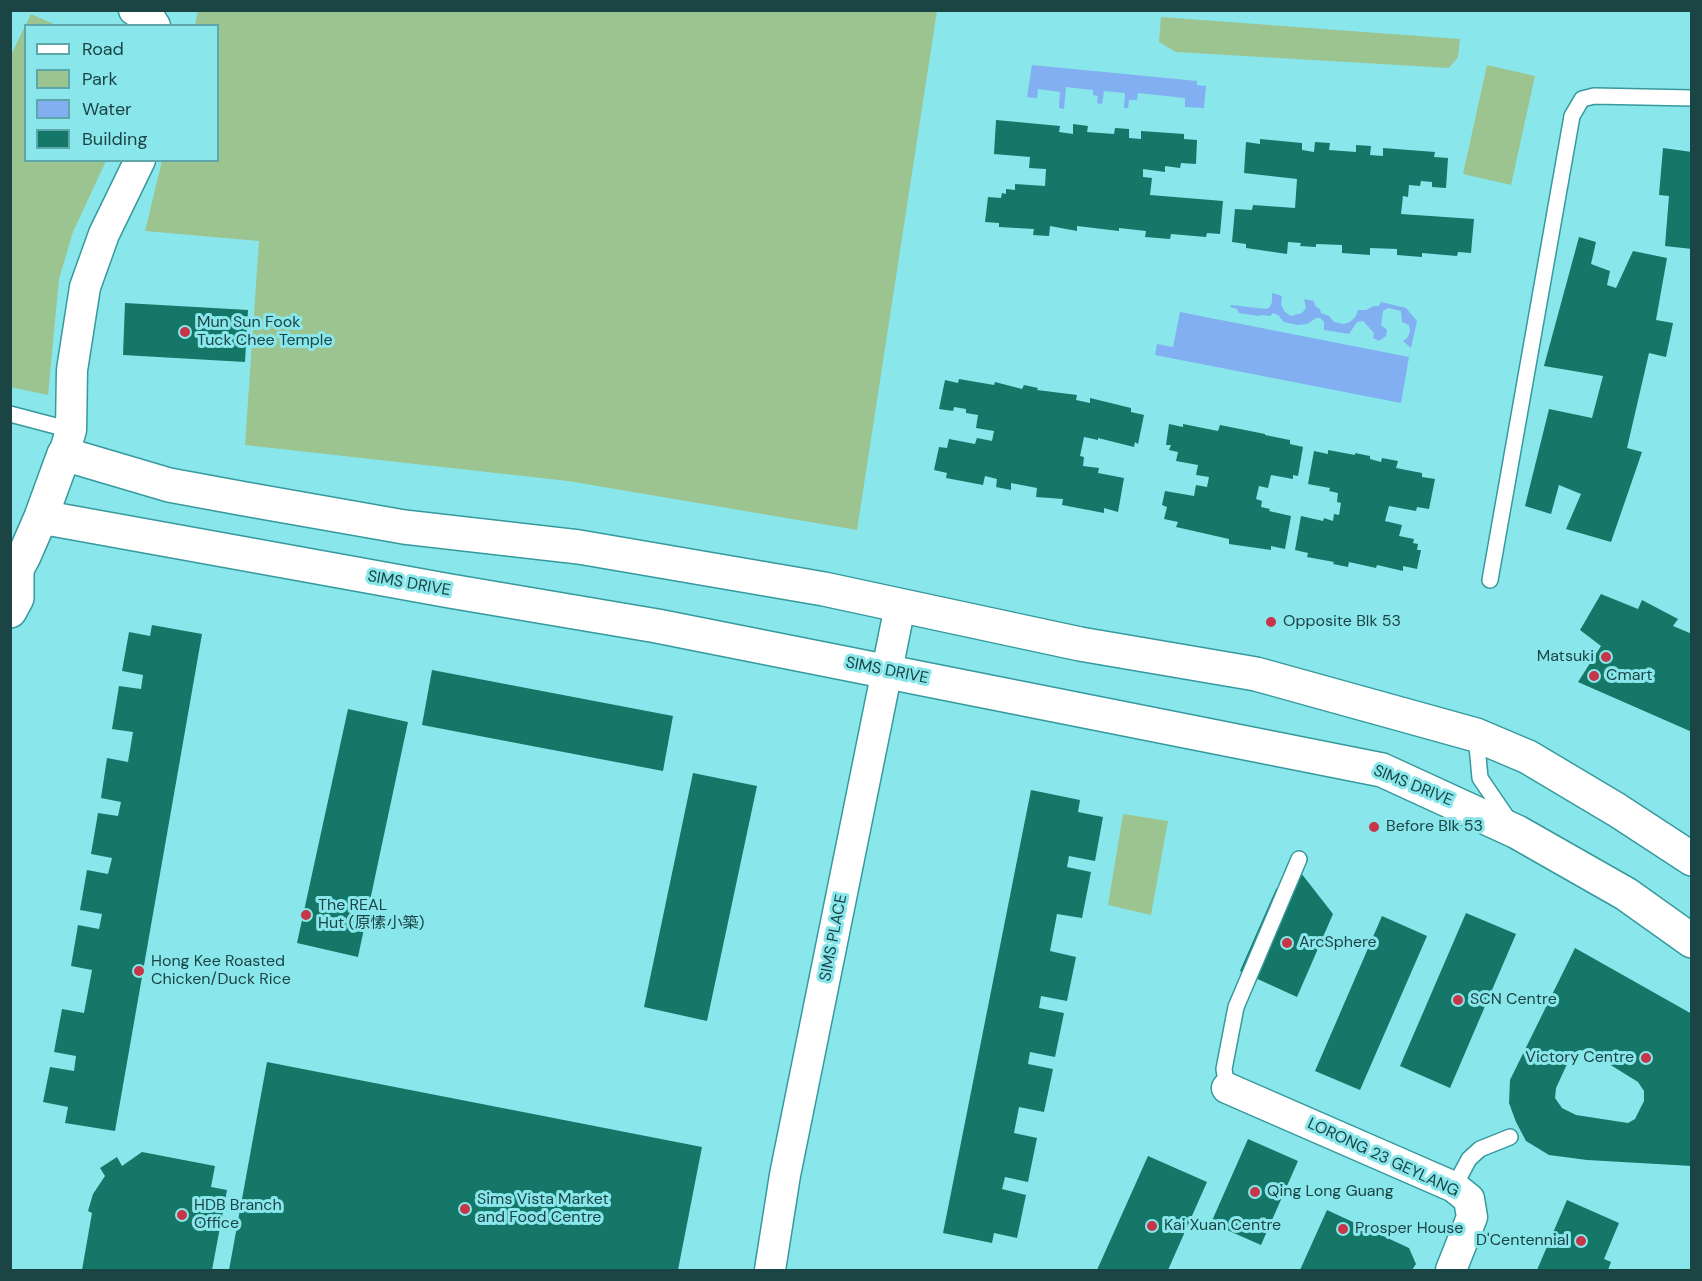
<!DOCTYPE html>
<meta charset="utf-8">
<style>
body{margin:0}
#map{position:relative;width:1702px;height:1281px;overflow:hidden;background:#89e7eb;font-family:"DM Sans",sans-serif}
canvas{display:block}
.frame{position:absolute;inset:0;border:12px solid #1b4445;pointer-events:none}
.legend{position:absolute;left:24px;top:24px;width:195px;height:138px;box-sizing:border-box;background:#89e7eb;border:2px solid #5da6a9;margin:0;padding:8px 10px;list-style:none;font-size:18px;color:#1b4445}
.legend li{display:flex;align-items:center;gap:12px;height:30px}
.legend b{width:30px;border:2px solid #5da6a9}
</style>
<div id="map">
<canvas width="1702" height="1281"></canvas>
<div class="frame"></div>
<ul class="legend">
<li><b style="height:8px;background:#fff"></b>Road</li>
<li><b style="height:16px;background:#9cc491"></b>Park</li>
<li><b style="height:16px;background:#82aef2"></b>Water</li>
<li><b style="height:16px;background:#157767"></b>Building</li>
</ul>
</div>
<script>
const ctx = document.querySelector('canvas').getContext('2d');
ctx.lineJoin = 'round';
function fill(path, color) {
  ctx.fillStyle = color;
  ctx.fill(path, 'evenodd');
}
function poly(rows) {
  const path = new Path2D();
  for (const r of rows) {
    path.moveTo(r[0], r[1]);
    for (let i = 2; i < r.length; i += 2) path.lineTo(r[i], r[i + 1]);
  }
  return path;
}
function stroke(path, color, width, dash) {
  ctx.strokeStyle = color;
  ctx.lineWidth = width;
  ctx.lineCap = dash ? 'butt' : 'round';
  ctx.setLineDash(dash || []);
  ctx.stroke(path);
}
function drawText(font, color, halo, rows, align = 'center') {
  ctx.font = font + ' "DM Sans","Noto Sans SC",sans-serif';
  ctx.lineWidth = 6;
  ctx.setLineDash([]);
  ctx.textBaseline = 'middle';
  ctx.strokeStyle = halo;
  ctx.fillStyle = color;
  for (const [text, x, y, turn = 0] of rows) {
    ctx.save();
    ctx.translate(x, y);
    ctx.rotate((+turn || 0) * Math.PI / 180);
    ctx.textAlign = isNaN(turn) ? turn : align;
    if (halo) ctx.strokeText(text, 0, 0);
    ctx.fillText(text, 0, 0);
    ctx.restore();
  }
}
fill(poly([
 [198,11,937,11,857,530,568,481,245,445,259,241,145,231,162,161,218,160,218,26,195,25],
 [31,14,56,25,26,26,26,160,106,161,73,232,59,279,48,395,10,387,10,57],
 [1161,17,1460,39,1458,57,1449,68,1176,52,1159,42],
 [1487,65,1535,76,1511,185,1463,174],
 [1123,814,1168,821,1151,915,1108,905]
]), '#9cc491');
fill(poly([
 [1032,65,1197,81,1197,85,1206,86,1204,108,1185,107,1185,98,1138,93,1137,100,1129,100,1128,108,1124,108,1125,93,1104,91,1102,104,1097,103,1098,96,1093,95,1093,90,1066,87,1064,109,1059,108,1060,92,1038,89,1037,98,1027,97],
 [1272,293,1282,296,1281,305,1285,312,1291,316,1302,313,1306,308,1304,299,1314,301,1315,306,1320,309,1321,313,1329,316,1334,322,1344,324,1350,322,1356,316,1358,310,1366,310,1374,306,1379,306,1381,302,1406,308,1417,321,1411,348,1403,341,1408,337,1410,331,1409,325,1402,322,1401,311,1388,308,1383,311,1381,325,1387,330,1386,336,1379,341,1373,338,1374,333,1363,321,1357,322,1349,334,1324,330,1324,322,1320,318,1316,318,1307,324,1298,325,1284,322,1278,315,1273,313,1270,316,1262,315,1258,316,1239,313,1237,309,1230,307,1231,305,1266,309,1270,307,1272,302],
 [1180,312,1409,357,1401,403,1155,355,1157,344,1173,347]
]), '#82aef2');
fill(poly([
 [996,120,1060,126,1059,132,1073,134,1073,124,1088,126,1087,132,1114,134,1115,128,1129,129,1129,138,1141,139,1141,131,1184,134,1184,139,1197,140,1196,164,1181,163,1180,168,1165,166,1165,172,1143,169,1143,177,1152,178,1150,195,1223,201,1220,234,1207,233,1206,237,1171,234,1170,239,1145,237,1146,231,1119,228,1119,231,1077,226,1077,231,1050,226,1049,236,1033,235,1034,229,999,227,999,223,985,222,988,197,1001,198,1002,193,1006,194,1006,189,1015,190,1015,184,1045,186,1046,169,1029,168,1030,157,994,154],
 [1260,139,1302,143,1302,150,1314,152,1315,142,1330,143,1329,150,1356,152,1356,145,1371,146,1370,155,1383,156,1383,148,1435,152,1434,157,1448,158,1446,188,1432,187,1432,182,1421,181,1420,186,1409,185,1408,197,1403,196,1401,214,1474,219,1471,253,1458,252,1457,256,1422,253,1422,257,1397,255,1397,249,1370,248,1370,255,1342,253,1342,245,1316,244,1316,247,1300,246,1301,243,1288,242,1287,254,1246,248,1246,244,1232,242,1235,209,1252,210,1253,205,1295,208,1297,179,1244,173,1246,142,1260,144],
 [1663,148,1692,152,1692,249,1665,246,1669,196,1659,195],
 [1579,237,1596,242,1591,264,1610,271,1607,285,1616,288,1633,251,1667,258,1656,320,1673,323,1666,357,1649,353,1627,448,1642,452,1611,542,1566,529,1581,494,1559,485,1551,514,1525,506,1549,409,1592,418,1603,376,1544,366],
 [125,303,248,310,245,362,123,355],
 [959,379,994,385,995,382,1022,389,1024,385,1038,388,1037,390,1077,395,1076,400,1090,403,1090,398,1131,408,1131,412,1144,415,1138,444,1135,442,1134,447,1098,438,1098,440,1084,437,1080,456,1084,457,1083,466,1099,468,1098,473,1124,478,1118,512,1104,508,1104,513,1062,505,1063,499,1036,497,1037,488,1011,483,1011,490,996,487,997,479,985,476,983,485,946,478,947,473,934,470,939,447,947,448,949,439,975,444,977,438,992,441,994,431,976,428,978,415,966,413,966,409,954,407,953,411,939,409,945,380,958,383],
 [1169,424,1183,427,1183,424,1218,431,1220,425,1265,434,1265,435,1290,440,1290,444,1303,447,1298,476,1293,475,1293,479,1271,475,1268,488,1259,486,1256,499,1262,501,1261,507,1270,509,1269,511,1291,516,1285,549,1271,546,1271,550,1229,544,1229,539,1176,527,1178,522,1164,519,1167,507,1162,505,1165,491,1194,496,1196,485,1207,487,1209,477,1196,475,1198,465,1176,461,1178,452,1169,450,1171,445,1166,445],
 [1328,450,1355,455,1355,453,1370,456,1370,459,1381,462,1382,458,1398,461,1396,468,1422,473,1422,477,1435,479,1429,509,1417,507,1416,511,1389,506,1385,521,1402,525,1399,536,1414,539,1413,543,1418,544,1417,550,1421,550,1417,569,1403,566,1403,571,1377,565,1376,568,1349,562,1348,567,1333,564,1334,562,1307,557,1308,553,1295,550,1301,516,1323,521,1324,518,1333,521,1334,514,1339,515,1341,503,1337,502,1338,493,1329,491,1330,488,1308,484,1314,451,1328,454],
 [1601,594,1638,609,1642,600,1678,619,1673,626,1692,634,1692,732,1578,682,1601,646,1580,630],
 [152,625,202,634,115,1131,65,1123,68,1107,43,1102,50,1067,74,1071,76,1056,54,1052,62,1009,84,1013,92,970,71,966,78,925,99,929,102,914,80,910,87,870,108,874,112,858,91,854,98,813,118,816,121,802,101,798,107,758,128,762,133,732,112,729,119,686,141,689,143,675,122,671,129,632,150,636],
 [432,670,673,716,663,771,422,725],
 [348,709,408,722,358,957,297,943],
 [693,773,757,786,707,1021,644,1007],
 [1031,790,1080,800,1078,812,1103,817,1095,861,1069,856,1067,867,1091,872,1082,918,1057,914,1050,951,1076,957,1067,1001,1041,996,1039,1008,1064,1013,1055,1057,1030,1052,1028,1064,1053,1069,1044,1112,1019,1107,1014,1133,1037,1138,1028,1182,1005,1177,1002,1189,1026,1195,1017,1238,994,1233,992,1243,943,1233],
 [1301,873,1333,914,1297,997,1240,971,1276,889],
 [1466,913,1516,934,1450,1088,1400,1066],
 [1382,916,1427,936,1360,1090,1315,1071],
 [1575,948,1692,1014,1692,1166,1587,1160,1549,1155,1526,1141,1516,1122,1509,1103,1510,1080],
 [1579,1050,1588,1051,1638,1082,1644,1091,1644,1101,1635,1119,1628,1123,1576,1115,1562,1108,1555,1098,1556,1088,1568,1062,1573,1054],
 [267,1062,702,1147,678,1270,229,1270],
 [1248,1139,1298,1161,1261,1245,1211,1223],
 [142,1152,215,1166,211,1187,227,1190,212,1270,82,1270,92,1213,88,1211,93,1194,105,1176,100,1168,117,1157,122,1166],
 [1148,1156,1207,1182,1168,1270,1097,1270],
 [1567,1200,1619,1223,1604,1259,1611,1262,1608,1270,1537,1270],
 [1327,1210,1409,1248,1416,1264,1412,1270,1300,1270]
]), '#157767');
const lane = poly([
 [10,414,71,430],
 [1490,580,1572,116,1582,99,1594,96,1692,98],
 [1476,735,1480,778,1510,822],
 [1227,1088,1224,1069,1236,1007,1299,859],
 [1454,1187,1469,1159,1480,1149,1510,1137]
]);
const street = poly([
 [134,10,150,18,155,26],
 [64,454,71,430,72,370,85,287,104,234,140,160],
 [1227,1088,1454,1187,1469,1199,1472,1217,1451,1270],
 [770,1270,785,1175,900,606]
]);
const secondary = poly([
 [41,517,450,591,657,626,1382,770,1517,832,1626,894,1692,941],
 [10,575,17,569,24,556,41,517,64,454,169,485,245,499,404,527,579,547,824,589,1080,644,1256,674,1476,735,1528,757,1617,810,1692,859],
 [10,611,17,598,17,569]
]);
stroke(lane, '#36999d', 18);
stroke(street, '#36999d', 33);
stroke(secondary, '#36999d', 36);
stroke(lane, '#fff', 15);
stroke(street, '#fff', 30);
stroke(secondary, '#fff', 33);
for (const [x, y, r, color] of [
 [185,332,6,"#c63648"],
 [1271,622,6,"#c63648"],
 [1606,657,6,"#c63648"],
 [1594,676,6,"#c63648"],
 [1374,827,6,"#c63648"],
 [306,915,6,"#c63648"],
 [1287,943,6,"#c63648"],
 [139,971,6,"#c63648"],
 [1458,1000,6,"#c63648"],
 [1646,1058,6,"#c63648"],
 [1255,1192,6,"#c63648"],
 [465,1209,6,"#c63648"],
 [182,1215,6,"#c63648"],
 [1152,1226,6,"#c63648"],
 [1343,1229,6,"#c63648"],
 [1581,1241,6,"#c63648"]
]) {
  const dot = new Path2D();
  dot.arc(x, y, r, 0, 2 * Math.PI);
  ctx.fillStyle = color;
  ctx.fill(dot);
  stroke(dot, '#89e7eb', 2);
}
drawText('16px', '#1b4445', '#89e7eb', [
 ["Mun Sun Fook",197,323],
 ["Tuck Chee Temple",197,341],
 ["Opposite Blk 53",1283,622],
 ["Matsuki",1594,657,"right"],
 ["Cmart",1606,676],
 ["Before Blk 53",1386,827],
 ["The REAL",318,906],
 ["Hut (原愫小築)",318,924],
 ["ArcSphere",1299,943],
 ["Hong Kee Roasted",151,962],
 ["Chicken/Duck Rice",151,980],
 ["SCN Centre",1470,1000],
 ["Victory Centre",1634,1058,"right"],
 ["Qing Long Guang",1267,1192],
 ["Sims Vista Market",477,1200],
 ["and Food Centre",477,1218],
 ["HDB Branch",194,1206],
 ["Office",194,1224],
 ["Kai Xuan Centre",1164,1226],
 ["Prosper House",1355,1229],
 ["D'Centennial",1569,1241,"right"]
], 'left');
drawText('16px', '#1b4445', '#89e7eb', [
 ["SIMS DRIVE",409,584,10],
 ["SIMS DRIVE",887,671,11],
 ["SIMS DRIVE",1413,786,22],
 ["SIMS PLACE",834,938,-79],
 ["LORONG 23 GEYLANG",1383,1158,25]
]);
</script>
